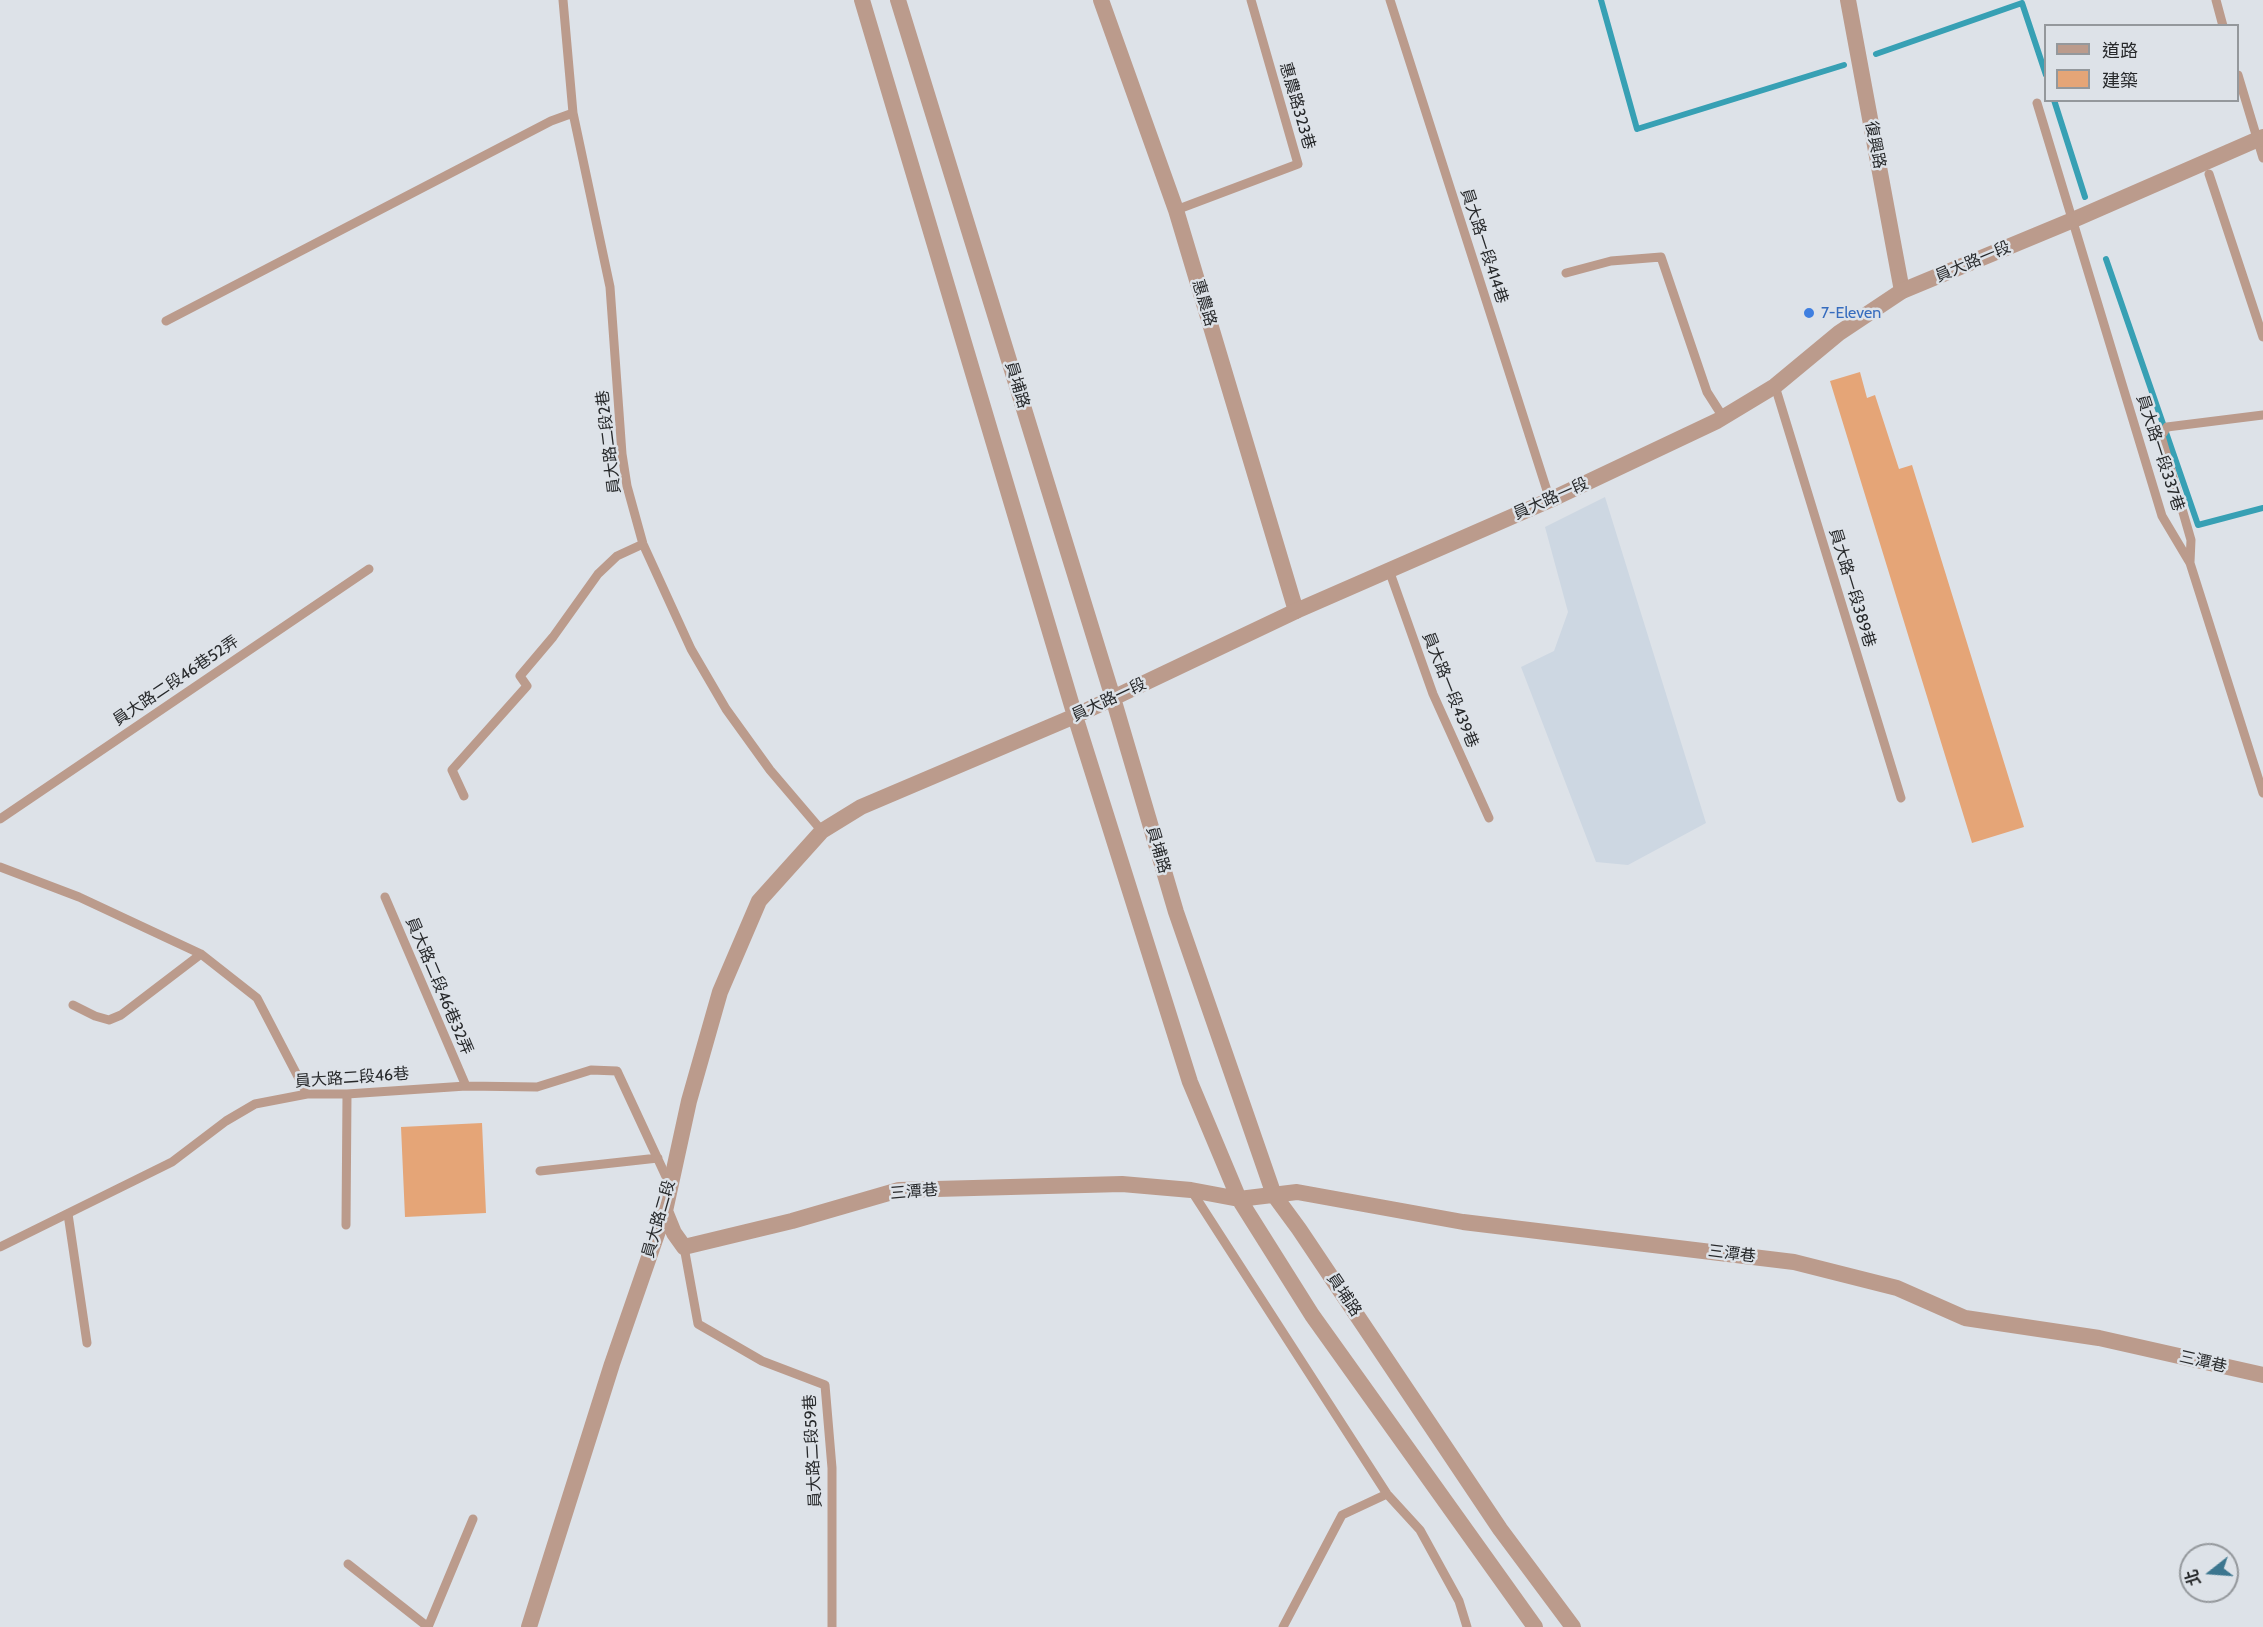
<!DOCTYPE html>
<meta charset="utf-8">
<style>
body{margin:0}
#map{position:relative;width:2263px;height:1627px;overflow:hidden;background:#dde2e8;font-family:Cabin,"Noto Sans TC",sans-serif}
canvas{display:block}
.legend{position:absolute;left:2044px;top:24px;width:195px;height:78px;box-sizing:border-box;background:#dde2e8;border:2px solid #94989c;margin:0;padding:8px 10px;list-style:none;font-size:18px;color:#27292b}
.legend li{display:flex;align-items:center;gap:12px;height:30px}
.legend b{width:30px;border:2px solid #94989c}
.north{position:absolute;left:2179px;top:1543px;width:60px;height:60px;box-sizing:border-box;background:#dde2e8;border:2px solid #94989c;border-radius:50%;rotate:253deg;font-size:16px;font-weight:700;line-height:24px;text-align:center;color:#27292b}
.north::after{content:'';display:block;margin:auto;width:21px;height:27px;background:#3c768f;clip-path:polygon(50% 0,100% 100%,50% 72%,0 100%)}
</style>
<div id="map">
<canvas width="2263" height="1627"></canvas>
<ul class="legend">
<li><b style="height:8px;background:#bb9b8c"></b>道路</li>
<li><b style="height:16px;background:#e5a577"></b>建築</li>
</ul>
<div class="north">北</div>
</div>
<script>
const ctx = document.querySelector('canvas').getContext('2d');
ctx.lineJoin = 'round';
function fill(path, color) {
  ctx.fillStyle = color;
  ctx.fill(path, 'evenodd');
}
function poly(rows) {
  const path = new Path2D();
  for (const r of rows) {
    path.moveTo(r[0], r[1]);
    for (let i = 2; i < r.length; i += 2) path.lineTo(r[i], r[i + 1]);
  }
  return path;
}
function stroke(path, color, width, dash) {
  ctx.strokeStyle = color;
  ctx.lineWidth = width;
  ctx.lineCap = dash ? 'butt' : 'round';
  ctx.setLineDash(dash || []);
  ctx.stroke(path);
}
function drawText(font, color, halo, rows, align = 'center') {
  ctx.font = font + ' Cabin,"Noto Sans TC",sans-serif';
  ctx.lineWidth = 5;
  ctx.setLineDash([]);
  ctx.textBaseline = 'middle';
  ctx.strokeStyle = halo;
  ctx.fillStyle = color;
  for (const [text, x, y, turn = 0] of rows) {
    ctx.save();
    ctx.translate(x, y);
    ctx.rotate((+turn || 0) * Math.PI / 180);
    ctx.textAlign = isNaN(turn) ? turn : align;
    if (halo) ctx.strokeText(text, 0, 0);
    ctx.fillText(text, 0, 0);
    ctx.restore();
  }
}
fill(poly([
 [1605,497,1706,823,1628,865,1596,862,1521,667,1554,651,1568,612,1545,527]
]), '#cdd7e2');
stroke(poly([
 [1601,0,1637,129,1844,65],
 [1876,54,2022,3,2046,75],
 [2054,100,2085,197],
 [2106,259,2198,525,2263,508]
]), '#37a0b4', 6);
fill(poly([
 [1860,372,1867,398,1875,395,1899,469,1912,465,2024,827,1972,843,1830,381],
 [482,1123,486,1213,405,1217,401,1127]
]), '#e5a577');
stroke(poly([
 [563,0,573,113,610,287,622,454,627,486,643,544,691,649,726,709,770,770,822,831],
 [1390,0,1550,500],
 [2216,0,2223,26],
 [2238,75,2263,158],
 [2037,103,2162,516,2190,563,2263,793],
 [2209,174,2263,337],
 [1176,210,1298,164,1251,0],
 [1566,273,1611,261,1661,257,1707,392,1723,417],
 [166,321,551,121,573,113],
 [1775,386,1901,798],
 [2190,562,2191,540,2161,436,2167,427,2263,415],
 [1389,570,1433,694,1489,818],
 [464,796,452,770,527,686,520,676,553,637,598,574,617,556,643,544],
 [0,819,369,569],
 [0,867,79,897,201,954,257,998,307,1094],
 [385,897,466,1086],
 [73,1005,95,1016,109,1020,121,1015,201,954],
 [540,1171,658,1158],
 [1191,1190,1387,1494,1420,1530,1459,1601,1467,1627],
 [68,1214,87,1343],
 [346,1225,347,1094],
 [0,1247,172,1162,226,1121,255,1104,307,1094,347,1094,466,1086,537,1087,591,1070,617,1071,669,1183],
 [684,1247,698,1324,762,1361,825,1385,832,1468,832,1627],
 [348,1564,428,1627],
 [428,1627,473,1519],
 [1283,1627,1342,1515,1387,1494]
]), '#bb9b8c', 9);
stroke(poly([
 [1101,0,1176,210,1296,611],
 [1848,0,1902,291]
]), '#bb9b8c', 16);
stroke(poly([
 [862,0,1075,716,1190,1082,1239,1199,1312,1315,1535,1627],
 [898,0,1113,698,1176,912,1274,1195,1299,1229,1500,1529,1573,1627],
 [665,1211,674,1233,684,1247,792,1221,899,1190,1122,1184,1191,1190,1239,1199,1297,1192,1463,1222,1794,1262,1897,1288,1965,1318,2099,1338,2263,1375],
 [529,1627,612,1364,665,1211,689,1101,720,992,759,901,822,831,861,807,1075,716,1296,611,1550,500,1717,421,1775,386,1839,333,1902,291,2073,220,2263,137]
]), '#bb9b8c', 16);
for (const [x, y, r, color] of [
 [1809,313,6,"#3f7fe0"]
]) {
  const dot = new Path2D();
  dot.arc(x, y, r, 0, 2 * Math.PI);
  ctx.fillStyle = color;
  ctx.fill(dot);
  stroke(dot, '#dde2e8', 2);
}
drawText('16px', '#27292b', '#dde2e8', [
 ["惠農路323巷",1297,106,74],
 ["復興路",1875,145,79],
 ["員大路一段414巷",1484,246,72],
 ["員大路一段",1973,262,-23],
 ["惠農路",1204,303,73],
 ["員埔路",1017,385,73],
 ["員大路二段2巷",609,442,-97],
 ["員大路一段337巷",2160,453,72],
 ["員大路一段",1551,499,-24],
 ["員大路一段389巷",1852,588,73],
 ["員大路二段46巷52弄",176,681,-34],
 ["員大路一段439巷",1450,690,68],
 ["員大路一段",1109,700,-25],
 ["員埔路",1158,850,74],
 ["員大路二段46巷32弄",439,986,67],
 ["員大路二段46巷",352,1078,-4],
 ["三潭巷",914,1192,-5],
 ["員大路二段",659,1219,-74],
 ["三潭巷",1732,1254,7],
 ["員埔路",1344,1295,56],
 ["三潭巷",2203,1362,13],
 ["員大路二段59巷",813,1451,-93]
]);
drawText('16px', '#366cbe', '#dde2e8', [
 ["7-Eleven",1821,313]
], 'left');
</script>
